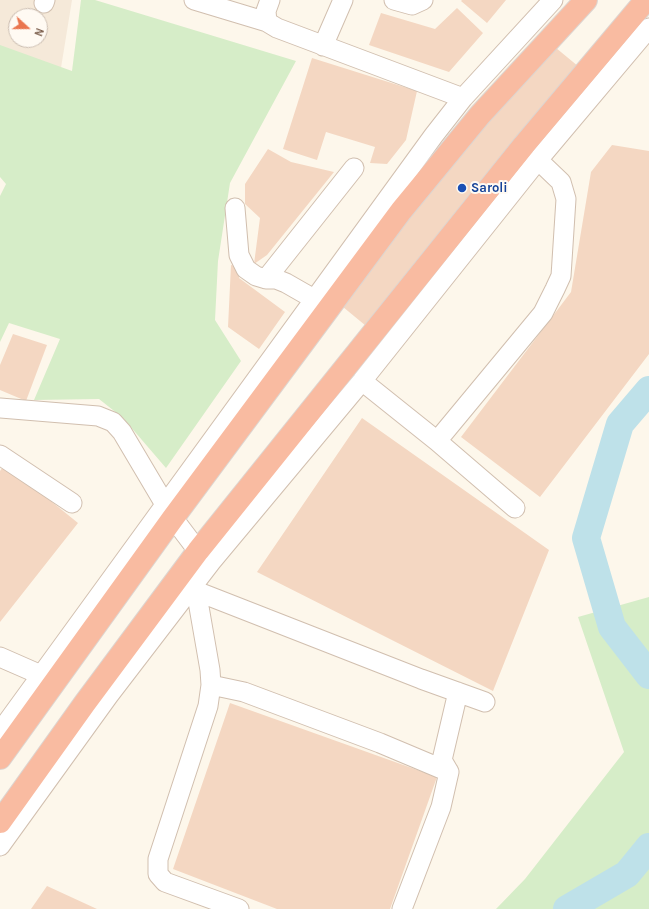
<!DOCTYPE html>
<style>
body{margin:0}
#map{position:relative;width:649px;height:909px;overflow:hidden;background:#fdf7eb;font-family:Karla,sans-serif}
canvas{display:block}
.north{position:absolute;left:8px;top:8px;width:40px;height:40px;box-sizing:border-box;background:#fffaf3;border:1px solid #cabcb0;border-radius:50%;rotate:111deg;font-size:11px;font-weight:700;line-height:16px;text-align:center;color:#7b5e4c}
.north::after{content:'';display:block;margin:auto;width:14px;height:18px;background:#ea754e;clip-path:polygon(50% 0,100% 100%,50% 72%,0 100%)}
</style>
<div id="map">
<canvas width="649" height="909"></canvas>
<div class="north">N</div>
</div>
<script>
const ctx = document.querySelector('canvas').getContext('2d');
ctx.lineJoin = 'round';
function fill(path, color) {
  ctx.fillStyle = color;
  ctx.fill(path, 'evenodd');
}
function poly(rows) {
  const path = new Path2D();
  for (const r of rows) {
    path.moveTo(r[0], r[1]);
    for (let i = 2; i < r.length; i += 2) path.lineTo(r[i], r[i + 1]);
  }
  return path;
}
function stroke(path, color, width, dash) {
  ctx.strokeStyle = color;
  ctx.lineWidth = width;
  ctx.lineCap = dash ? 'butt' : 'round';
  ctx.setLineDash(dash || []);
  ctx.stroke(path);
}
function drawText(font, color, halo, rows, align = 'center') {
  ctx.font = font + ' Karla,sans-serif';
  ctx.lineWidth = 4;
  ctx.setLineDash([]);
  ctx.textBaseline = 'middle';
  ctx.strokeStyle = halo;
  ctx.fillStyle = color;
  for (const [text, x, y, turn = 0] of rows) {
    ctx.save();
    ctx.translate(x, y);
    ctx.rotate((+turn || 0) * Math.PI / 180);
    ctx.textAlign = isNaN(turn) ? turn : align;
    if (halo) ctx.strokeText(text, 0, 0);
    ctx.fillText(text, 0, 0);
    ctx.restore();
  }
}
fill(poly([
 [0,0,72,0,60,74,0,121],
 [16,16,40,16,40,40,16,40]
]), '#f5e9d9');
fill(poly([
 [81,0,95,0,296,61,230,183,218,261,215,320,241,361,166,468,123,418,99,399,34,400,60,339,9,323,0,342,0,196,6,184,0,177,0,45,72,71],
 [649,597,649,909,496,909,525,879,624,752,578,617]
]), '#d6edc8');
stroke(poly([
 [649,390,620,424,586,538,612,627,649,675],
 [567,909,627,874,649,847]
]), '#bee1e9', 28);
fill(poly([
 [462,0,506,0,487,23,461,1],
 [457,8,483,33,449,72,369,45,381,13,435,29],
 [550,43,590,76,377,335,337,302],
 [312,58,417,91,406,140,387,164,370,163,375,147,326,132,317,160,283,149],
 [612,145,649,151,649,354,540,497,461,437,571,292,591,172],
 [268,149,291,162,334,172,267,255,254,264,260,218,245,204,245,184],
 [231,265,239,267,239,278,285,312,259,349,228,327],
 [13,334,47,345,26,401,0,390,0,365],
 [362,418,549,550,493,691,257,572],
 [5,464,78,523,0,622,0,471],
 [230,703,437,777,390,909,277,909,173,869],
 [47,886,97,909,31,909]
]), '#f4d7c2');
const minor = poly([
 [194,0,267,22],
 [270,0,266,11,267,22,277,28,463,98],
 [394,0,412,5,423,0],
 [44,3,45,0],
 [323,46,343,0],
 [235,208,239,255,246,269,256,276,266,279,276,279,286,283,314,299],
 [266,279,354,168],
 [362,381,437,441,515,508],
 [0,408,98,416,113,422,122,432,173,518,198,551,209,560],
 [437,441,543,313,555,289,561,276,566,199,561,182,538,160],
 [0,455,72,503],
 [195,584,210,670,211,685,208,706,158,859,158,874,165,882,239,909],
 [196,591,421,679,485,702],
 [0,657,41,675],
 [211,685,244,692,380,743,449,772],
 [0,732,434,135,463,98,553,0],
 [0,846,109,695,211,562,362,381,538,160,649,28],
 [402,909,441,807,449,772,442,760,458,692]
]);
const highway = poly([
 [0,758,173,518,401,211,480,115,586,0],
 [0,822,85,703,198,551,524,145,646,0]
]);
stroke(minor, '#d1bfaf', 21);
stroke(highway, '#ddd5d0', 24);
stroke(minor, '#fff', 19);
stroke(highway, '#f9bba1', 22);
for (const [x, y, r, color] of [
 [462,188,5,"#1a4fb4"]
]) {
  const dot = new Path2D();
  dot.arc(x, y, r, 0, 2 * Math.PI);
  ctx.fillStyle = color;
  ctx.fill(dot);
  stroke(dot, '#fffaf3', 1.5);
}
drawText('bold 13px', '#164399', '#fffaf3', [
 ["Saroli",471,188]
], 'left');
</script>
